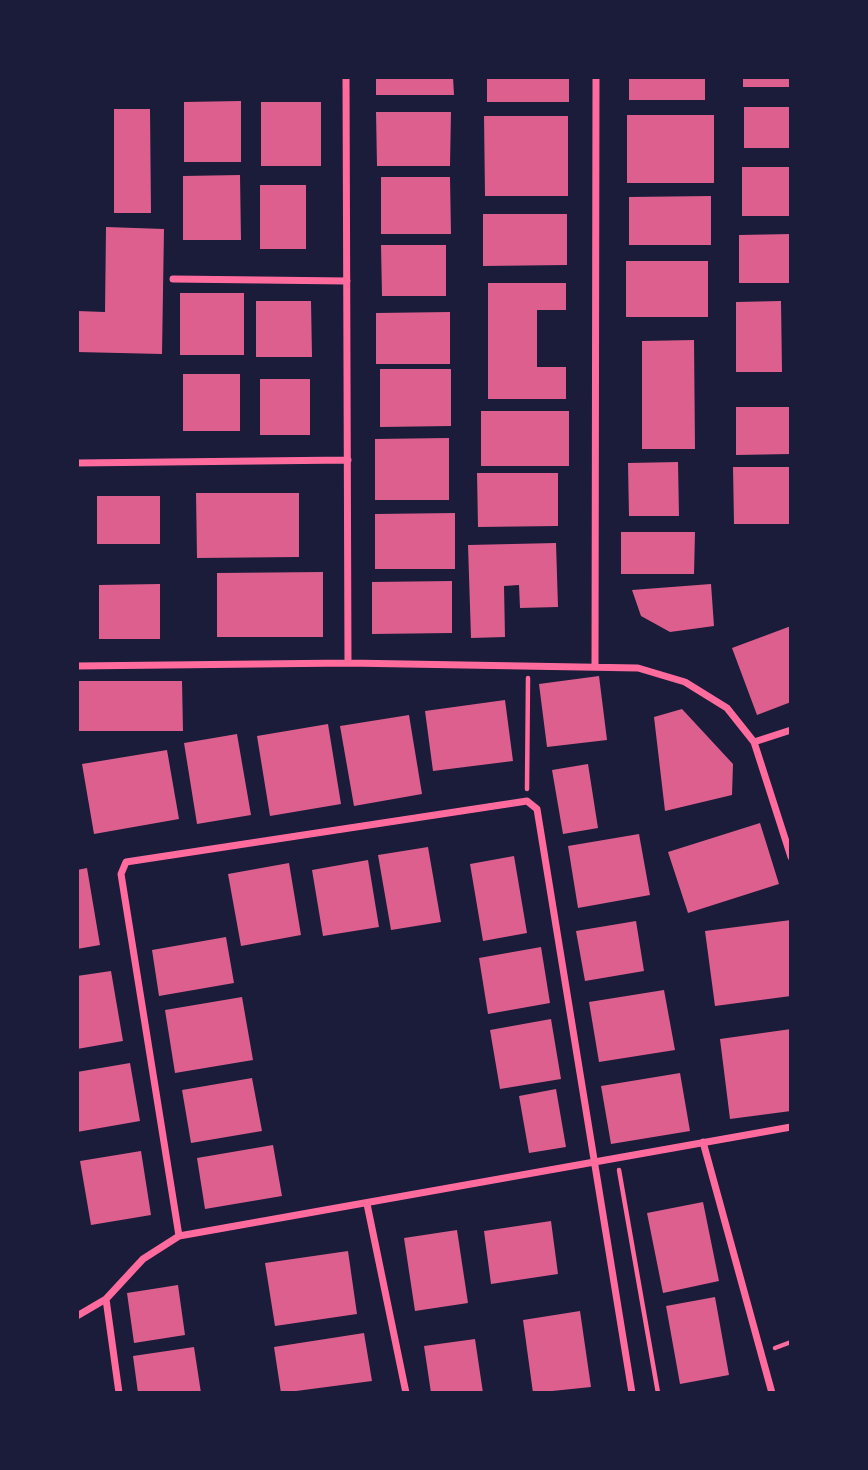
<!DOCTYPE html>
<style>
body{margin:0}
#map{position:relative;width:868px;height:1470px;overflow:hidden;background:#1b1b3a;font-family:Figtree,sans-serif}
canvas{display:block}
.frame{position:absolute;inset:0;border:79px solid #1b1b3a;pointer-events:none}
</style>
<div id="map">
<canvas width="868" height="1470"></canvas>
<div class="frame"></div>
</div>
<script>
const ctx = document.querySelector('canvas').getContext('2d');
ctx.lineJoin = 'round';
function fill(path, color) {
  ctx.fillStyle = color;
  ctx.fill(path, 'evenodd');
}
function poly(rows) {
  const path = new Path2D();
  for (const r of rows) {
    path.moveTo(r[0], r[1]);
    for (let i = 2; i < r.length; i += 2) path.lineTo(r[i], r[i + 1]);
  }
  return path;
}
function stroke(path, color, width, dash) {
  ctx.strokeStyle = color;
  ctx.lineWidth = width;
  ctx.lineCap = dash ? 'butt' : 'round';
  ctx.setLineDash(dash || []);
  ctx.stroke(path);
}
fill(poly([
 [376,77,453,77,454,95,376,95],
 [487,77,569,77,569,102,487,102],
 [629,77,705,77,705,100,629,100],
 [743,77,791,77,791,87,743,87],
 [241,101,241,162,184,162,184,102],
 [261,102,321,102,321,166,261,166],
 [744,107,791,107,791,148,744,148],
 [114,109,150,109,151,213,114,213],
 [376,112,451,112,450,166,377,166],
 [627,115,714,115,714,183,627,183],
 [484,116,568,116,568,196,485,196],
 [742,167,791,167,791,216,742,216],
 [240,175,241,240,183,240,183,176],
 [381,177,450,177,451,234,381,234],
 [260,185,306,185,306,249,260,249],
 [711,196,711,245,629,245,629,197],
 [483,214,567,214,567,265,483,266],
 [106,227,164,229,162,354,77,352,77,311,105,312],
 [791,234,791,283,739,283,739,235],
 [381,245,446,245,446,296,382,296],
 [626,261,708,261,708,317,626,317],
 [488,283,566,283,566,310,537,310,537,367,566,367,566,399,488,399],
 [180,293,244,293,244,355,180,355],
 [256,301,311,301,312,357,256,357],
 [781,301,782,372,736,372,736,302],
 [450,312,450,364,376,364,376,313],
 [694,340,695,449,642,449,642,341],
 [380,369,451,369,451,426,380,427],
 [183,374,240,374,240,431,183,431],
 [260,379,310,379,310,435,260,435],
 [736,407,791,407,791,454,736,455],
 [481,411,569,411,569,466,481,466],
 [449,438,449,500,375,500,375,439],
 [678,462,679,516,629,516,628,463],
 [733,467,791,467,791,524,734,524],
 [477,473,558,473,558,526,478,527],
 [196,493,299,493,299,557,197,558],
 [97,496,160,496,160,544,97,544],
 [455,513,455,569,375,569,375,514],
 [621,532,695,532,694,574,621,574],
 [556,543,558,607,520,608,519,585,504,586,505,637,471,638,468,545],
 [323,572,323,637,217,637,217,573],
 [452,581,452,633,372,634,372,582],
 [160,584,160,639,99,639,99,585],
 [711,584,714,626,670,632,641,616,632,590],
 [791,626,791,702,757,715,732,648],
 [599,676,607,740,547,747,539,684],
 [77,681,182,681,183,731,77,731],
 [505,700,513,761,433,771,425,711],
 [682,709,733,764,732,795,665,811,654,717],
 [409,715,422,794,354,806,340,726],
 [328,724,341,804,270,816,257,736],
 [237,734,251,815,197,824,184,743],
 [167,750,179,819,94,834,82,764],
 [588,764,598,828,563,834,552,770],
 [760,823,779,884,688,913,668,852],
 [639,834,650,895,578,908,568,846],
 [428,847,441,922,391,930,378,855],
 [514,856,527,933,483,941,470,864],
 [368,860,379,927,323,936,312,870],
 [289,863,301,935,241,946,228,874],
 [87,868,100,945,77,949,77,870],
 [791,920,791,996,715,1006,705,931],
 [636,921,644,971,585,981,576,931],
 [226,937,234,983,159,996,152,950],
 [541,947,550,1003,488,1014,479,958],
 [111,971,123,1041,77,1049,77,976],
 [664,990,675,1050,599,1062,589,1002],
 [242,997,253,1060,175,1073,165,1010],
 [551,1019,561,1079,500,1089,490,1030],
 [791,1029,791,1111,730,1119,720,1039],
 [130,1063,140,1121,77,1132,77,1072],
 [680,1073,690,1131,611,1144,601,1086],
 [252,1078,262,1131,191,1143,182,1090],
 [556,1089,566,1147,529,1153,519,1096],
 [273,1145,282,1196,205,1209,197,1158],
 [141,1151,151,1215,91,1225,80,1161],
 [703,1202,719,1281,663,1293,647,1213],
 [551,1221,558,1274,491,1284,484,1231],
 [457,1230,468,1303,415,1311,404,1238],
 [348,1251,357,1314,275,1326,265,1263],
 [178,1285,185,1335,134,1343,127,1293],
 [715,1297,729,1375,680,1384,666,1306],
 [580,1311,591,1387,533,1393,523,1320],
 [364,1333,372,1381,281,1393,274,1347],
 [475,1339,483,1393,431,1393,424,1346],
 [194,1347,201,1393,138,1393,133,1356]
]), '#dd5f8e');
stroke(poly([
 [527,789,528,678],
 [619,1170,658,1393],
 [775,1348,791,1342]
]), '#ff6b9d', 4.5);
stroke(poly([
 [346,77,348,663],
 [173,279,347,281],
 [77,463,348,460],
 [77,666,348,663,638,668,685,682,727,708,754,742,791,857],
 [595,666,596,77],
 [754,742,791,730],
 [703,1142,772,1393],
 [367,1204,406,1393],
 [179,1236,121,874,126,862,527,801,537,809,632,1393],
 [106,1299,119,1393],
 [77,1316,106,1299,143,1259,179,1236,791,1127]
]), '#ff6b9d', 7);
</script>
